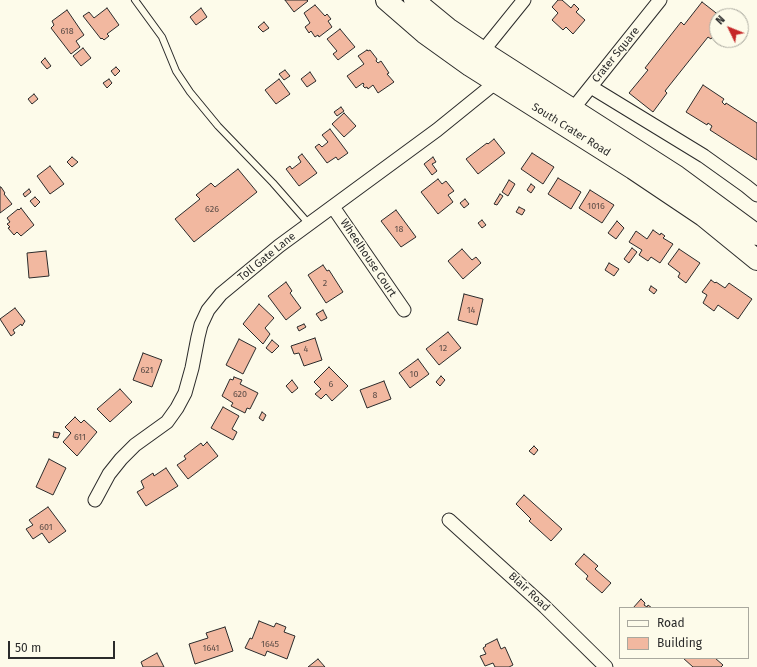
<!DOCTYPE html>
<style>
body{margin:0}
#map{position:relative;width:757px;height:667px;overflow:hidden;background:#fdfbea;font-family:"Fira Sans",sans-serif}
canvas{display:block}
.legend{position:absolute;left:619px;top:607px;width:130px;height:52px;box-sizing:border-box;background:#fdfbea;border:1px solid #a9a89e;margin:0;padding:5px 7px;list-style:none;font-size:12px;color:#2b2b2b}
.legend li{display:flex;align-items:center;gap:8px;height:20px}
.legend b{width:20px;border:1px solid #a9a89e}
.north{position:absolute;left:709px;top:8px;width:40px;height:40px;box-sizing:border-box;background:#fdfbea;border:1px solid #a9a89e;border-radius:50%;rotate:313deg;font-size:11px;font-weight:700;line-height:16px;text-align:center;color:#2b2b2b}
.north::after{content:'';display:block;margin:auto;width:14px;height:18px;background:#c62828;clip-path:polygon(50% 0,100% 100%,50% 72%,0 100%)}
.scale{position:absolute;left:8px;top:641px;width:107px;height:18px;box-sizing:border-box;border:2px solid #2b2b2b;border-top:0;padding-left:5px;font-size:12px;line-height:14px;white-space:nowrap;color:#2b2b2b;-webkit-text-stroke:3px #fdfbea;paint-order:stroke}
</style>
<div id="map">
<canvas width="757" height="667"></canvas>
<ul class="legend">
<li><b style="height:5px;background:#fdfbea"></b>Road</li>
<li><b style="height:11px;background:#f2b8a0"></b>Building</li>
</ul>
<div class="north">N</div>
<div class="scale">50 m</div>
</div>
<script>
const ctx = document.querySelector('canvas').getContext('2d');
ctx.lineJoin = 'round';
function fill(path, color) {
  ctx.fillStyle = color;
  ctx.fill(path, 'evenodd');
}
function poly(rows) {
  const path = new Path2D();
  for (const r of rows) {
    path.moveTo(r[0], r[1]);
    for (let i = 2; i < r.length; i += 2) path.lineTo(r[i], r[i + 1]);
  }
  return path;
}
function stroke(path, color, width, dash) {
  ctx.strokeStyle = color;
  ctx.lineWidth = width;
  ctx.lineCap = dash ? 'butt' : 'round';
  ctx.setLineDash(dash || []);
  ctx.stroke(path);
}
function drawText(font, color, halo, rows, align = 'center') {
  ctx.font = font + ' "Fira Sans",sans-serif';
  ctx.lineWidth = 3;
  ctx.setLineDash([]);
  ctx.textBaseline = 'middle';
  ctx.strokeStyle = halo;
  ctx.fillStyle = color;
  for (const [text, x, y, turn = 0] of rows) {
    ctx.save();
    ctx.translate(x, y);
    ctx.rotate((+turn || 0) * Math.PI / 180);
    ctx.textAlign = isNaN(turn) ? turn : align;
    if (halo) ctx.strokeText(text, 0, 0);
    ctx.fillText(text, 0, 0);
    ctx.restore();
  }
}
const building = poly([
 [285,0,307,0,308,1,294,12,285,0],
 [558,0,562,0,571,8,574,4,579,9,576,12,585,20,573,34,566,27,563,30,552,20,558,13,552,7,558,0],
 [702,2,720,16,717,16,717,31,711,39,708,37,665,91,667,93,653,112,629,93,648,70,645,68,681,22,684,25,702,2],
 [315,5,325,16,327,14,331,19,328,21,332,27,319,37,318,35,315,37,311,31,309,33,305,27,310,23,304,13,315,5],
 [107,8,119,25,107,34,109,36,104,40,102,38,101,39,83,16,89,12,94,18,107,8],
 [201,8,207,17,196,25,190,17,201,8],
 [67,10,84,35,76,41,80,47,71,54,51,28,54,25,52,21,67,10],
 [264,22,269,28,263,32,258,27,264,22],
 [340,29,355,47,338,60,333,54,337,51,327,39,340,29],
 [83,48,91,58,81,66,73,56,83,48],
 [367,50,368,51,370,50,377,59,376,61,378,63,381,61,389,73,387,74,394,82,378,93,373,85,368,89,367,87,365,88,363,86,364,84,363,83,356,88,347,76,364,64,358,56,367,50],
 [45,58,51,66,47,69,41,62,45,58],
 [116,67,120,71,115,76,111,71,116,67],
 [285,70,290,76,284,80,279,74,285,70],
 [310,72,316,81,307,87,301,79,310,72],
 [109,79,112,83,107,88,103,83,109,79],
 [279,79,290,94,276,104,265,90,279,79],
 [703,85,724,99,722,102,725,105,726,103,757,123,757,160,710,130,712,126,708,123,707,125,686,112,703,85],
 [34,94,38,99,32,104,28,99,34,94],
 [341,107,344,111,337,116,334,112,341,107],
 [344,113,356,126,344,137,332,124,344,113],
 [330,129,348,153,338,160,336,157,327,163,315,147,319,144,322,147,328,142,322,135,330,129],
 [494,139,505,153,478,174,466,159,487,143,488,144,494,139],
 [532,153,554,167,543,184,521,169,532,153],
 [302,154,317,173,299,186,286,169,290,166,292,169,301,162,298,157,302,154],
 [72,157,78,162,72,167,67,162,72,157],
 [433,157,436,162,432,164,437,171,432,175,424,164,433,157],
 [50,166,64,184,50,194,37,176,50,166],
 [238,169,257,192,194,242,175,219,200,199,196,195,211,183,215,187,238,169],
 [558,178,581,192,571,209,548,194,558,178],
 [438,179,442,184,446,181,454,191,448,195,453,202,438,214,421,192,438,179],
 [509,180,515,184,508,196,502,192,509,180],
 [531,184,535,187,531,193,527,190,531,184],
 [0,187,1,187,5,193,4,194,12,204,0,213,0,187],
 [29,189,31,192,25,197,23,194,29,189],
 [590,190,614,205,602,223,579,208,590,190],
 [500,194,503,196,497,205,494,204,500,194],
 [35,197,40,202,35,207,30,201,35,197],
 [465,199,469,204,464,208,460,203,465,199],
 [519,207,525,210,522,215,516,212,519,207],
 [21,208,34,225,21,236,17,232,14,235,8,228,10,227,7,224,10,222,7,218,18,209,19,210,21,208],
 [396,210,416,237,401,247,381,221,396,210],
 [482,220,486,225,482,228,478,223,482,220],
 [617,221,624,228,616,239,608,233,617,221],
 [653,230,660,235,661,233,665,236,663,238,673,244,660,263,651,257,648,261,639,255,642,250,629,242,636,231,647,239,653,230],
 [632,248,637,252,629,263,624,259,632,248],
 [462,249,472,260,476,257,481,263,463,279,448,261,462,249],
 [679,249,700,263,686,283,678,277,680,273,668,264,679,249],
 [46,251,49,276,29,278,27,253,46,251],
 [609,263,619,269,614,276,605,270,609,263],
 [323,265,327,271,329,270,343,292,326,303,308,275,323,265],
 [711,280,715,283,716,282,725,288,729,283,752,299,738,319,718,305,714,311,703,303,707,295,702,292,711,280],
 [286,282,292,291,290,293,301,308,286,320,268,296,286,282],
 [651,286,657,290,654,294,649,290,651,286],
 [464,294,483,299,477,325,458,320,464,294],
 [259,304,274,318,265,328,270,334,263,344,243,324,259,304],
 [15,308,25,321,22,326,21,324,13,330,15,333,11,336,0,319,15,308],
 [323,310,327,318,321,321,316,314,323,310],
 [304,324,306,327,299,331,297,327,304,324],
 [448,332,461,348,439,365,426,349,448,332],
 [315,338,322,360,304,366,299,353,294,354,291,346,315,338],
 [239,339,256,348,243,374,226,365,239,339],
 [272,340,279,346,272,353,266,348,272,340],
 [143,353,162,360,152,387,133,380,143,353],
 [418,359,429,374,410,388,399,373,418,359],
 [329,367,348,386,332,401,326,394,321,399,315,394,321,389,314,382,329,367],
 [441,376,445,380,440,386,436,382,441,376],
 [234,377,242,380,240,384,258,393,250,409,247,408,245,413,231,406,233,403,222,396,230,379,233,380,234,377],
 [292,380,298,388,292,393,286,386,292,380],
 [384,381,391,399,367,408,360,390,384,381],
 [120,389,132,402,110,422,97,409,120,389],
 [223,407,239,416,232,429,237,432,233,440,211,428,223,407],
 [262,412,266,415,263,421,259,418,262,412],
 [75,417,81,423,84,420,97,432,77,456,63,442,71,433,65,427,75,417],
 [54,432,60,433,58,438,53,437,54,432],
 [207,442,218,456,188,479,177,465,186,459,184,456,201,443,203,446,207,442],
 [534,446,538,450,534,455,529,451,534,446],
 [49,459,66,468,53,495,36,487,49,459],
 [166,468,178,486,146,506,137,492,144,488,141,481,153,473,154,476,166,468],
 [524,495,562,529,551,541,529,521,531,519,516,504,524,495],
 [48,507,66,531,49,543,42,533,33,539,26,529,33,525,29,520,48,507],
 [584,554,598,566,595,569,611,583,602,593,586,579,588,576,575,564,584,554],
 [641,599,645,603,644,605,647,607,648,605,652,608,633,608,641,599],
 [259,621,274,627,276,623,286,627,284,632,295,636,287,659,267,651,265,656,245,648,250,638,252,639,259,621],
 [225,627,233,651,195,664,189,644,208,638,206,633,225,627],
 [497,639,501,649,505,647,513,665,509,667,495,667,493,663,485,666,480,656,486,654,483,648,486,646,485,645,497,639],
 [157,653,164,667,143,667,141,662,157,653],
 [683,658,715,658,723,665,721,667,693,667,683,658],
 [318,659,325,667,308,667,318,659]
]);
fill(building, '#f2b8a0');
stroke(building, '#2b2b2b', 1);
const service = poly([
 [135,0,162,37,176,71,190,92,218,126,273,183,309,224]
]);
const minor = poly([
 [478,57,524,0],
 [591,87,704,156,746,186,757,195],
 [572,110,660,0],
 [333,207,404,310],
 [95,500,109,474,121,459,135,445,167,422,177,408,185,393,192,368,198,337,201,325,208,310,221,294,279,246,437,130,500,79],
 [449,520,545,607,606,667]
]);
const primary = poly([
 [386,0,424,33,470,66,633,169,703,216,757,260],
 [414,0,448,28,482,51,677,176,757,235]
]);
stroke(service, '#2b2b2b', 8);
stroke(minor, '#2b2b2b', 15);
stroke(primary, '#2b2b2b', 22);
stroke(service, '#fdfbea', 6);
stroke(minor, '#fdfbea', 13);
stroke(primary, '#fdfbea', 20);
drawText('9px', '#5d4e48', null, [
 ["618",67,31],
 ["1016",596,206],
 ["626",212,209],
 ["18",399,229],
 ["2",325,283],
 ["14",471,310],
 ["12",443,348],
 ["4",306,349],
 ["621",147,370],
 ["10",414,374],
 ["6",331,384],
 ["620",240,394],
 ["8",375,395],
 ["611",80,437],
 ["601",46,527],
 ["1645",270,644],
 ["1641",211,648]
]);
drawText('11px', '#2b2b2b', '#fdfbea', [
 ["Crater Square",616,55,-51],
 ["South Crater Road",571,130,32],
 ["Toll Gate Lane",267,257,-39],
 ["Wheelhouse Court",368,258,56],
 ["Blair Road",529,592,43]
]);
</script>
